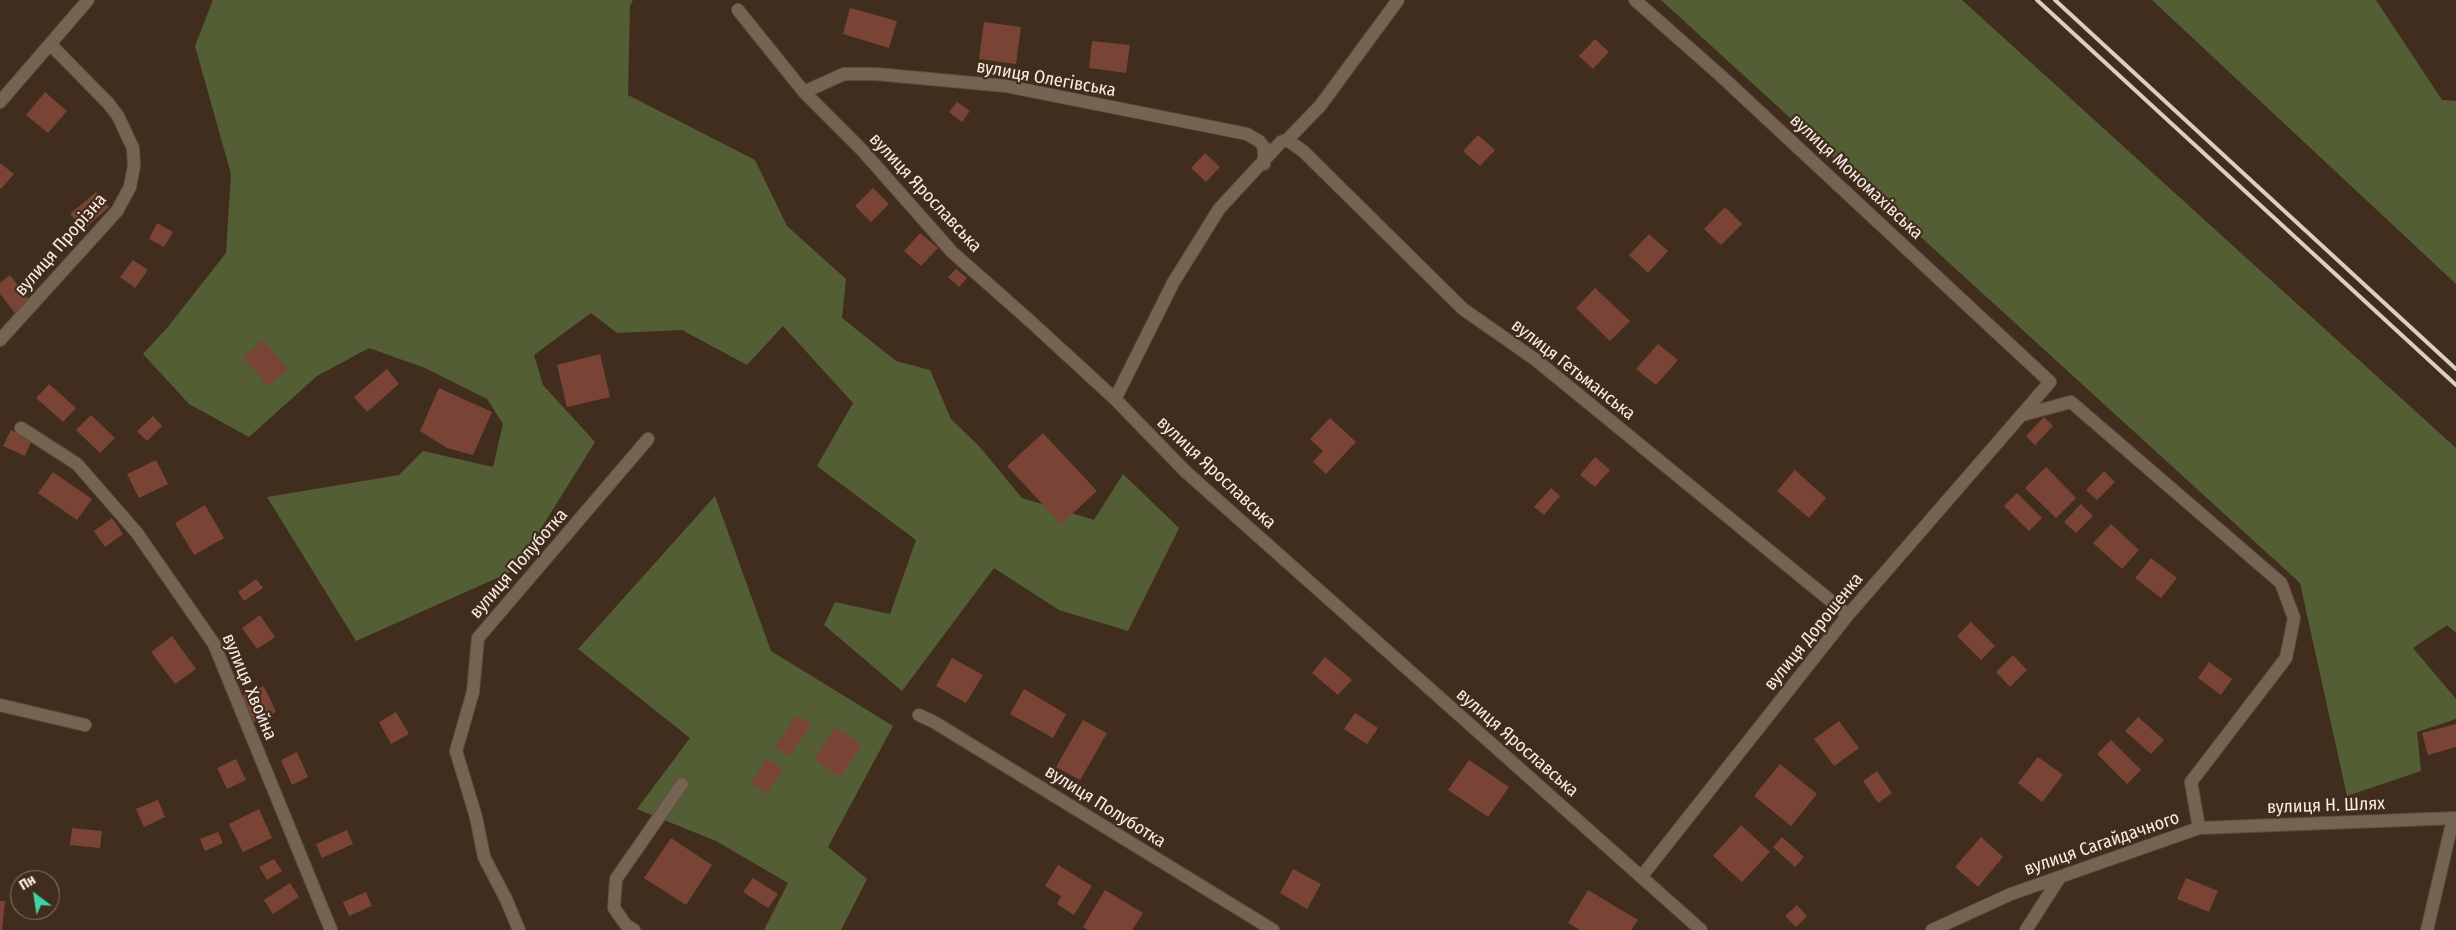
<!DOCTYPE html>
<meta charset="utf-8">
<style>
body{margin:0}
#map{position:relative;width:2456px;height:930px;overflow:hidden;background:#412d1e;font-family:"Fira Sans Condensed",sans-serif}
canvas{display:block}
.north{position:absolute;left:10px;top:870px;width:50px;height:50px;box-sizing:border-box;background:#412d1e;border:1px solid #8b796d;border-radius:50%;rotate:329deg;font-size:14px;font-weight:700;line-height:20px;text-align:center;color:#f9ece3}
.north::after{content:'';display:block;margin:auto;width:18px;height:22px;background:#3fd4a2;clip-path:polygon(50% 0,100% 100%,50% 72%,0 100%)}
</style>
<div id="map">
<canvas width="2456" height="930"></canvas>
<div class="north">Пн</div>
</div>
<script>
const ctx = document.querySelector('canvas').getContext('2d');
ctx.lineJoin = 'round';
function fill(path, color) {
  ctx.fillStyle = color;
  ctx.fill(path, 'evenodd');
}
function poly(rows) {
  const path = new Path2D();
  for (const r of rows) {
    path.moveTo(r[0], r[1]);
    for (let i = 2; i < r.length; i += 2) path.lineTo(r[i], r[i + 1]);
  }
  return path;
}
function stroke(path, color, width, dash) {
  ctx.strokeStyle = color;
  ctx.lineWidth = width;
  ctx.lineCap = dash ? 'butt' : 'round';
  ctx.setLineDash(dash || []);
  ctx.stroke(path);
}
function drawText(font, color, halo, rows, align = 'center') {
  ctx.font = font + ' "Fira Sans Condensed",sans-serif';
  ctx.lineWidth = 4.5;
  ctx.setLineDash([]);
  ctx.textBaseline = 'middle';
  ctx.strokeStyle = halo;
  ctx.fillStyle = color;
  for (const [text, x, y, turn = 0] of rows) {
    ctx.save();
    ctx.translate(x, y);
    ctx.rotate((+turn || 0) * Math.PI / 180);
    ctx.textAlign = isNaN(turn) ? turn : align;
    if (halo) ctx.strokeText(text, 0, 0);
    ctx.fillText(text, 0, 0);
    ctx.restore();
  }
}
fill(poly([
 [213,0,633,0,630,6,628,95,755,160,787,226,846,279,842,318,896,361,930,370,951,419,979,446,1022,498,1094,520,1123,474,1179,528,1128,631,1059,610,994,568,902,691,824,625,835,602,890,614,916,540,817,466,853,403,783,326,747,365,682,330,617,333,591,313,534,355,543,385,595,442,515,570,356,641,267,497,399,475,423,451,493,467,503,424,487,399,425,368,369,348,317,376,249,437,189,404,143,354,167,328,226,253,231,174,195,46],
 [1661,0,1962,0,2456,448,2456,633,2447,625,2413,648,2456,699,2456,719,2417,732,2421,771,2347,796,2300,583],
 [2152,0,2376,0,2442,100,2456,101,2456,284],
 [715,496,771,651,893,726,828,847,867,879,841,930,764,930,788,883,716,841,637,809,690,738,578,649]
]), '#545e34');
fill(poly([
 [850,8,897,21,889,48,843,34],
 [984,22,1021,27,1016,64,979,59],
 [1595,39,1609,52,1593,69,1579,56],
 [1092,41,1130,45,1126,73,1089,68],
 [45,92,67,111,48,133,26,115],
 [957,102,970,111,962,122,949,112],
 [1478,135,1495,150,1480,166,1463,151],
 [1205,153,1220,167,1206,182,1191,168],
 [0,163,14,174,1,189,0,188],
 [873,188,889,204,871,222,855,206],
 [96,192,109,207,84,229,70,214],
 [1725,207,1742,224,1721,245,1704,229],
 [157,223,173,232,164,247,149,239],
 [920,233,938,248,921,266,904,251],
 [1649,234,1668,251,1648,273,1629,255],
 [133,260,148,270,135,288,120,277],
 [956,269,967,278,959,287,948,277],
 [10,275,30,301,15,313,0,294,0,283],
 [1595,288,1630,321,1610,341,1576,308],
 [263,340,288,369,268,386,243,357],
 [1658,344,1678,360,1656,385,1636,369],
 [600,354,610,397,567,407,557,365],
 [387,369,399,384,367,412,354,397],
 [49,384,76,408,63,422,36,398],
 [439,388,492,412,473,455,447,448,420,431],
 [91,415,115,438,100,453,76,430],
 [153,416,162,426,147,441,137,431],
 [2044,417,2053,426,2035,445,2026,436],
 [1330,418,1356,442,1326,474,1313,462,1323,451,1310,439],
 [11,430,32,440,25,456,3,446],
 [1043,433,1097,491,1061,524,1007,466],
 [1595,457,1610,470,1595,487,1580,475],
 [156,460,168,484,139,498,127,474],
 [2046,467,2076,498,2056,518,2025,488],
 [1795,470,1826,498,1809,518,1777,491],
 [2104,471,2115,482,2097,500,2086,490],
 [53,472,92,499,77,520,38,493],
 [1551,488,1560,496,1544,515,1534,507],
 [2017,493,2042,518,2029,531,2004,506],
 [2081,504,2093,516,2076,533,2064,522],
 [205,505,224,538,194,555,175,523],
 [112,518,123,534,105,547,94,531],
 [2111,524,2139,550,2122,569,2093,543],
 [2151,558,2177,578,2161,598,2135,578],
 [256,579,263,588,244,601,238,592],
 [260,615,275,637,257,649,242,628],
 [1971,622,1995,646,1981,660,1957,636],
 [172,636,196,669,175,684,151,652],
 [2013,655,2027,670,2010,687,1996,672],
 [1325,657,1352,680,1338,695,1312,673],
 [952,658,983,675,966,703,936,686],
 [2209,662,2232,679,2221,695,2198,678],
 [264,686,276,712,254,722,242,696],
 [1024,689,1066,714,1053,738,1010,714],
 [396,712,409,734,391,744,379,722],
 [1355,713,1378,728,1367,744,1344,729],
 [797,715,811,724,790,756,775,747],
 [2138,717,2164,740,2151,754,2125,731],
 [1083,720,1107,733,1080,780,1056,767],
 [1839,721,1859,748,1834,766,1814,739],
 [2456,724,2456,747,2428,755,2422,733],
 [835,727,862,744,840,777,814,759],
 [2111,740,2141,770,2127,784,2097,754],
 [297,752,308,777,292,785,281,760],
 [2038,757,2063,775,2042,802,2018,783],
 [236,759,246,780,227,789,217,768],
 [767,759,783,770,767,793,751,783],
 [1469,760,1509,787,1488,817,1448,790],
 [1780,764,1817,794,1791,826,1754,796],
 [1877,771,1892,793,1878,803,1863,781],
 [158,800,165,817,144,827,136,809],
 [259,809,272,838,243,852,229,824],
 [1741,825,1770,852,1742,882,1713,856],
 [72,828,102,831,100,848,70,845],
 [347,830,353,844,322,858,316,844],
 [218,832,223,843,205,851,200,839],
 [1782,837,1804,857,1795,867,1773,847],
 [1981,837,2003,857,1978,887,1955,867],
 [671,838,712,865,686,905,644,878],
 [274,859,282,871,267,880,259,867],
 [1058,865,1092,886,1074,915,1057,904,1061,896,1045,886],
 [1293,869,1321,884,1307,909,1280,893],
 [753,878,778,894,768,908,743,892],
 [2186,878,2218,891,2209,912,2177,899],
 [290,883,299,897,273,914,264,900],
 [1105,890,1143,913,1132,930,1088,930,1083,927],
 [1588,890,1638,920,1631,930,1580,930,1568,923],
 [366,892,372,906,349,916,343,902],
 [0,901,5,901,2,930,0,930],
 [1797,905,1807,916,1796,927,1785,916]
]), '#794435');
const street = poly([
 [1635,0,1721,76,2050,382,1848,615,1641,877],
 [738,10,804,92,862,150,952,252,1029,320,1115,399,1186,472,1701,930],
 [804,92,844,74,876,74,1006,86,1247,134,1259,141,1264,147,1264,164],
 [0,102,88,0],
 [1287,140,1303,151,1463,309,1536,360,1848,615],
 [0,340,117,211,130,187,134,166,133,148,118,116,108,103,51,45],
 [1115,399,1173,283,1219,209,1281,142,1287,140,1320,106,1398,0],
 [21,428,77,464,137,533,214,644,331,930],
 [0,705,85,725],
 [919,715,934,722,1273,930],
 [2199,828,2456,818],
 [519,930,506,899,484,857,476,817,456,751,473,692,478,638,648,439],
 [634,930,626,925,614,908,616,879,682,784],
 [1932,930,2011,894,2199,828,2191,782,2286,658,2294,618,2281,583,2071,402,2022,415],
 [2026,930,2060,877],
 [2427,930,2453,819]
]);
stroke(street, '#5e4c3e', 14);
stroke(street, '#756452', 12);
stroke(poly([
 [2037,0,2456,385],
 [2055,0,2456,369]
]), '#dccec4', 4);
drawText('18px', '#f9ece3', '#412d1e', [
 ["вулиця Олегівська",1046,79,10],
 ["вулиця Мономахівська",1856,177,43],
 ["вулиця Ярославська",925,193,47],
 ["вулиця Прорізна",61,245,-49],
 ["вулиця Гетьманська",1573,370,38],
 ["вулиця Ярославська",1216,473,43],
 ["вулиця Полуботка",519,564,-49],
 ["вулиця Дорошенка",1814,632,-51],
 ["вулиця Хвойна",249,687,67],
 ["вулиця Ярославська",1517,743,41],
 ["вулиця Н. Шлях",2326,806,-2],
 ["вулиця Полуботка",1105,807,32],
 ["вулиця Сагайдачного",2102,844,-19]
]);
</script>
